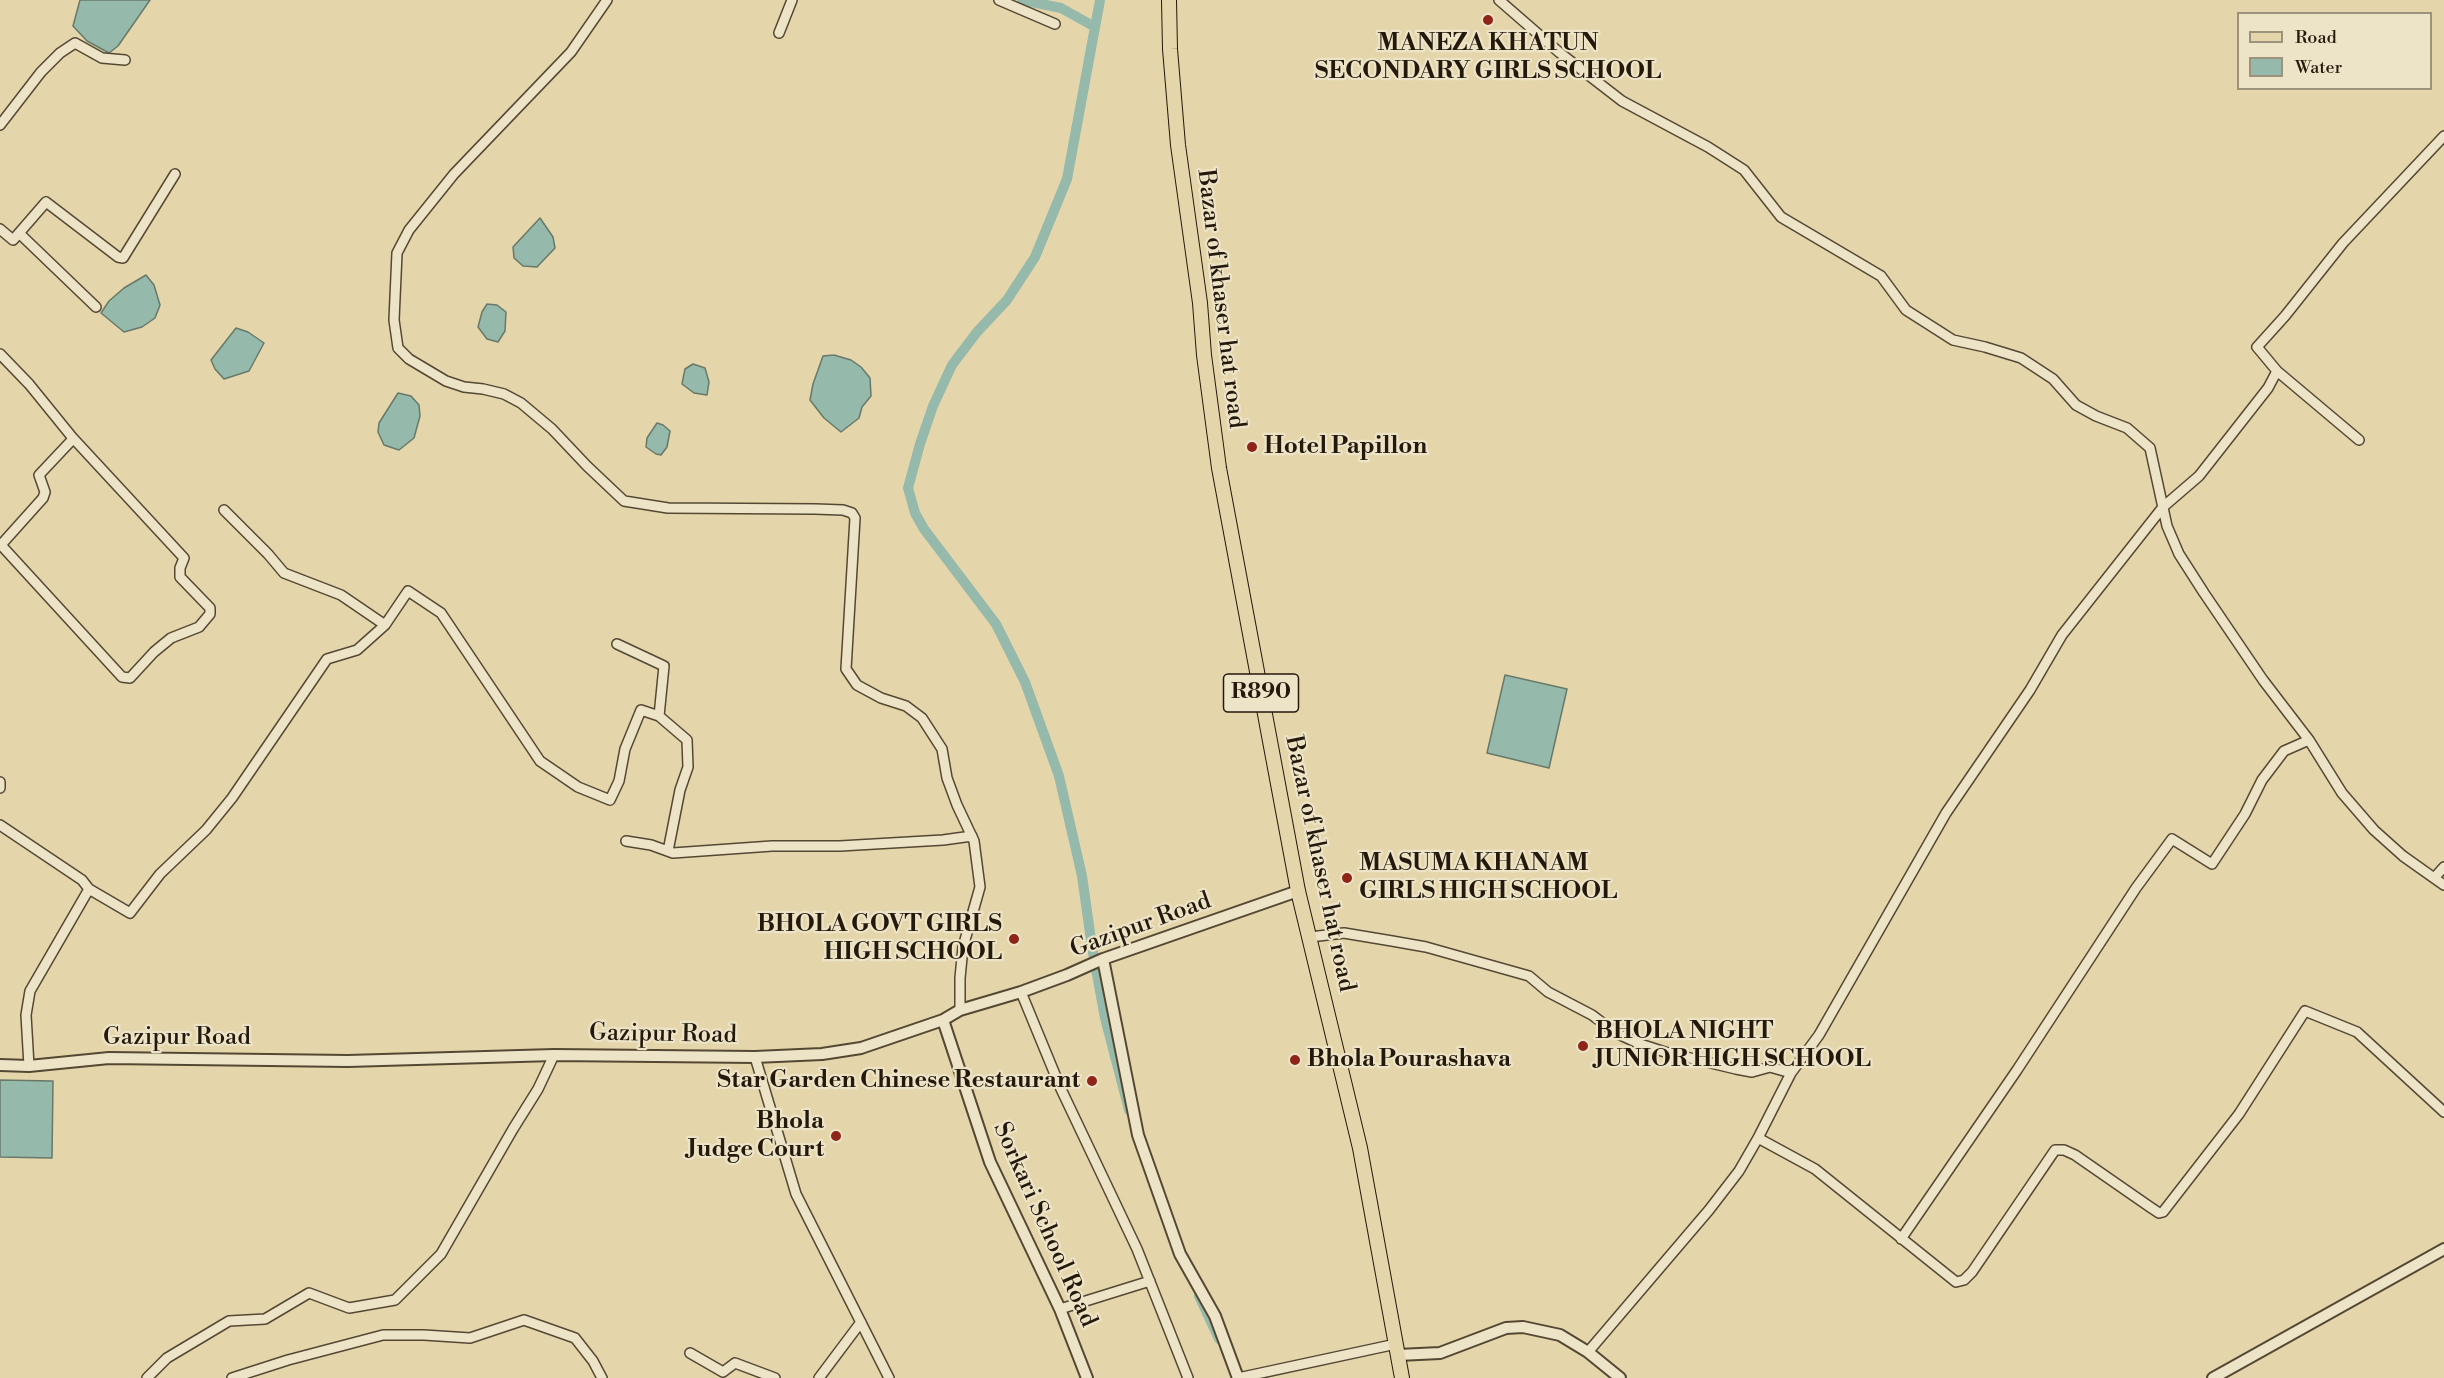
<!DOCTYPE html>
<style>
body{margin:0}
#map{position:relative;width:2444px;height:1378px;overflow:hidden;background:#e4d5ab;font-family:"Libre Bodoni",serif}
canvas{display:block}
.legend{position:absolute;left:2237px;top:12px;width:195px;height:78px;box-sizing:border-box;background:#ede4c8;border:2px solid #9d937c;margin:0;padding:8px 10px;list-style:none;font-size:18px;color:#24190b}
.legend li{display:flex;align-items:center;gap:12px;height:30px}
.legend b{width:30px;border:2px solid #9d937c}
</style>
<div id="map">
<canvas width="2444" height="1378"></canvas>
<ul class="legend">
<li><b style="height:8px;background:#e4d5ab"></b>Road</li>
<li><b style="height:16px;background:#95b9aa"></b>Water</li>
</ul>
</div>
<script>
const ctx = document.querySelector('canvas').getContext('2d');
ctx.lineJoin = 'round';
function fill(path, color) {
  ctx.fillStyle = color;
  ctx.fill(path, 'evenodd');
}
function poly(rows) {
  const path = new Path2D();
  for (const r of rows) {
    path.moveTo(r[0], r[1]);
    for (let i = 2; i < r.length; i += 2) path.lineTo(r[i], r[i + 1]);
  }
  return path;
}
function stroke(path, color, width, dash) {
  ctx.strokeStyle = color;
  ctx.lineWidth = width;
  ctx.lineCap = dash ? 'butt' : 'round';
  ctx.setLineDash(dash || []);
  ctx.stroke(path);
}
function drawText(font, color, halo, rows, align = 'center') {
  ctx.font = font + ' "Libre Bodoni",serif';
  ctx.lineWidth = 4.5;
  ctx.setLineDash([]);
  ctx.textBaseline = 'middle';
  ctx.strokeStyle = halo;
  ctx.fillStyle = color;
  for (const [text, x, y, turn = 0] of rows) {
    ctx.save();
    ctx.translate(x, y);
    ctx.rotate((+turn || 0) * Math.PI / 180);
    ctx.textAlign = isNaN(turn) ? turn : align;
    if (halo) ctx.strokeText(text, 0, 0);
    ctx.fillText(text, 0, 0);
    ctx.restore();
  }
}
const water = poly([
 [80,0,150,0,118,46,109,53,87,41,73,26,80,0],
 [540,218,553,237,555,248,537,267,523,266,514,258,513,247,540,218],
 [146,275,154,285,160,305,155,318,142,327,124,332,101,313,109,301,124,288,146,275],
 [487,304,497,305,506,312,505,331,498,342,487,339,478,327,482,312,487,304],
 [236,328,248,332,264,343,249,371,224,379,215,369,211,360,236,328],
 [834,355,851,360,861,367,870,378,871,396,862,407,859,418,841,432,824,418,810,400,813,384,823,356,834,355],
 [693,364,705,368,709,382,707,395,694,393,682,384,685,369,693,364],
 [398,393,411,396,419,405,420,416,414,438,399,450,384,445,378,432,379,423,398,393],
 [657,423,663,425,670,431,667,447,661,455,656,454,646,447,647,438,657,423],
 [1505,675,1567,689,1549,768,1487,753,1505,675],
 [0,1080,53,1081,52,1158,0,1157,0,1080]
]);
fill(water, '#95b9aa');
stroke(water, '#68796a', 1.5);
stroke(poly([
 [1022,0,1061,8,1095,27],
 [1100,0,1067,179,1035,257,1007,300,977,332,952,365,933,406,920,444,908,488,915,513,924,529,996,624,1025,682,1059,776,1082,876,1092,947,1105,1018,1129,1110],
 [1199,1296,1219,1339]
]), '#95b9aa', 10);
const minor = poly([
 [607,0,571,52,454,174,409,230,397,253,394,320,398,348,409,359,446,381,464,387,483,389,504,394,521,403,552,429,587,466,624,501,668,508,815,509,843,510,852,513,855,518,846,669,857,685,881,698,906,706,922,718,942,749,947,778,957,805,974,841,980,887,963,947,960,978,960,1010],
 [999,0,1055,24],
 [1499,0,1560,53,1622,101,1708,147,1744,170,1781,217,1881,276,1906,310,1953,340,1985,347,2021,358,2053,379,2076,405,2096,416,2127,428,2150,448,2167,526,2179,554,2204,593,2263,680,2309,740,2342,793,2374,830,2403,856,2444,885],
 [779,33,792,0],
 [0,125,41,72,60,53,75,43,102,58,125,60],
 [0,229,13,240,46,202,118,257,123,258,175,174],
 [20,234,96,307],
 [0,354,29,384,72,437,71,441,39,475,45,492,43,498,0,546],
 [2277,371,2359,440],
 [224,510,268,554,284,573,341,595,385,625],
 [1,545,122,677,130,678,154,652,171,638,199,627,210,614,210,608,180,577,180,568,184,558,72,437],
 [617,644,664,666,659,716,687,740,688,767,680,790,668,851],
 [0,782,0,788],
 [0,825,82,880,89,889,30,991,26,1015,29,1066],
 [626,841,651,845,673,853,772,846,840,846,943,840,972,836],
 [2435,877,2444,867],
 [89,889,130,913,160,874,206,830,232,798,327,659,357,650,385,625,408,591,441,613,540,761,578,787,610,800,619,781,625,749,641,710,659,716],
 [1310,937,1344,933,1392,941,1426,947,1529,976,1548,992,1592,1015,1616,1033,1640,1044,1665,1052,1736,1069,1752,1072,1770,1067,1791,1073],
 [1021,992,1061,1089,1137,1249,1188,1378],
 [755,1057,796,1194,889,1378],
 [1758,1138,1815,1169,1956,1282,1964,1280,1972,1272,2055,1150,2064,1150,2075,1155,2150,1207,2159,1213,2163,1212,2239,1114,2305,1011,2357,1032,2444,1112],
 [1901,1239,2017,1070,2136,888,2172,839,2212,864,2245,814,2262,780,2284,751,2309,740],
 [1060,1309,1150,1281],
 [1588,1352,1709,1210,1739,1171,1758,1138,1791,1073,1819,1035,1946,813,2030,690,2062,635,2163,507,2199,476,2268,388,2277,371,2257,347,2285,316,2343,243,2444,136],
 [690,1353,723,1372,735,1363,775,1378],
 [147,1378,167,1358,229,1321,265,1319,309,1293,349,1308,395,1300,441,1254,513,1129,538,1089,554,1055],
 [232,1378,288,1360,383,1335,424,1335,470,1338,524,1320,575,1338,593,1361,602,1378],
 [819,1378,861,1322],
 [1238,1378,1396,1344]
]);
const tertiary = poly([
 [1103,959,1138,1135,1180,1254,1215,1316,1238,1378],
 [943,1020,990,1162,1060,1309,1087,1378],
 [0,1065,29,1066,109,1058,348,1061,554,1055,755,1057,822,1054,861,1048,943,1020,960,1010,1021,992,1067,975,1103,959,1298,891],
 [1398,1355,1440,1353,1506,1328,1523,1327,1560,1335,1588,1352,1620,1378],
 [2213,1378,2444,1249]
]);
const primary = poly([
 [1169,0,1170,49,1178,145,1200,303,1204,355,1219,468,1298,891,1360,1148,1402,1378]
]);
stroke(minor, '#544833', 12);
stroke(tertiary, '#544833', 14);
stroke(primary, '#24190b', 16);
stroke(minor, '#ede4c8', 9);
stroke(tertiary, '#ede4c8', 10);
stroke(primary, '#e4d5ab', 14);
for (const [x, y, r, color] of [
 [1488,20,6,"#8f2418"],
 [1252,447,6,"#8f2418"],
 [1347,878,6,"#8f2418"],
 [1014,939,6,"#8f2418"],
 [1583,1046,6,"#8f2418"],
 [1295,1060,6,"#8f2418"],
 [1092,1081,6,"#8f2418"],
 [836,1136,6,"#8f2418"]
]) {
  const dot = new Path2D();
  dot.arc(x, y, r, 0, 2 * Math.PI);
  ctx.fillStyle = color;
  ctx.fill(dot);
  stroke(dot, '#ede4c8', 2);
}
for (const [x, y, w] of [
 [1261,693,75]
]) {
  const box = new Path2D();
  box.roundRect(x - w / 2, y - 19, w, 38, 4.5);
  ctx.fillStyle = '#ede4c8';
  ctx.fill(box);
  stroke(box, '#24190b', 1.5);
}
drawText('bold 22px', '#24190b', null, [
 ["R890",1261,693]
]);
drawText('bold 24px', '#24190b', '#ede4c8', [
 ["MANEZA KHATUN",1488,44,"center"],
 ["SECONDARY GIRLS SCHOOL",1488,72,"center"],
 ["Hotel Papillon",1264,447],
 ["MASUMA KHANAM",1359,864],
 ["GIRLS HIGH SCHOOL",1359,892],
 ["BHOLA GOVT GIRLS",1002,925,"right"],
 ["HIGH SCHOOL",1002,953,"right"],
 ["BHOLA NIGHT",1595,1032],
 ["JUNIOR HIGH SCHOOL",1595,1060],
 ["Bhola Pourashava",1307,1060],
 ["Star Garden Chinese Restaurant",1080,1081,"right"],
 ["Bhola",824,1122,"right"],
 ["Judge Court",824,1150,"right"]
], 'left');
drawText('24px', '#24190b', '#ede4c8', [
 ["Bazar of khaser hat road",1220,299,83],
 ["Bazar of khaser hat road",1319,864,78],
 ["Gazipur Road",1141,926,-20],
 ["Gazipur Road",663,1035,1],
 ["Gazipur Road",177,1038],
 ["Sorkari School Road",1044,1225,66]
]);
</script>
